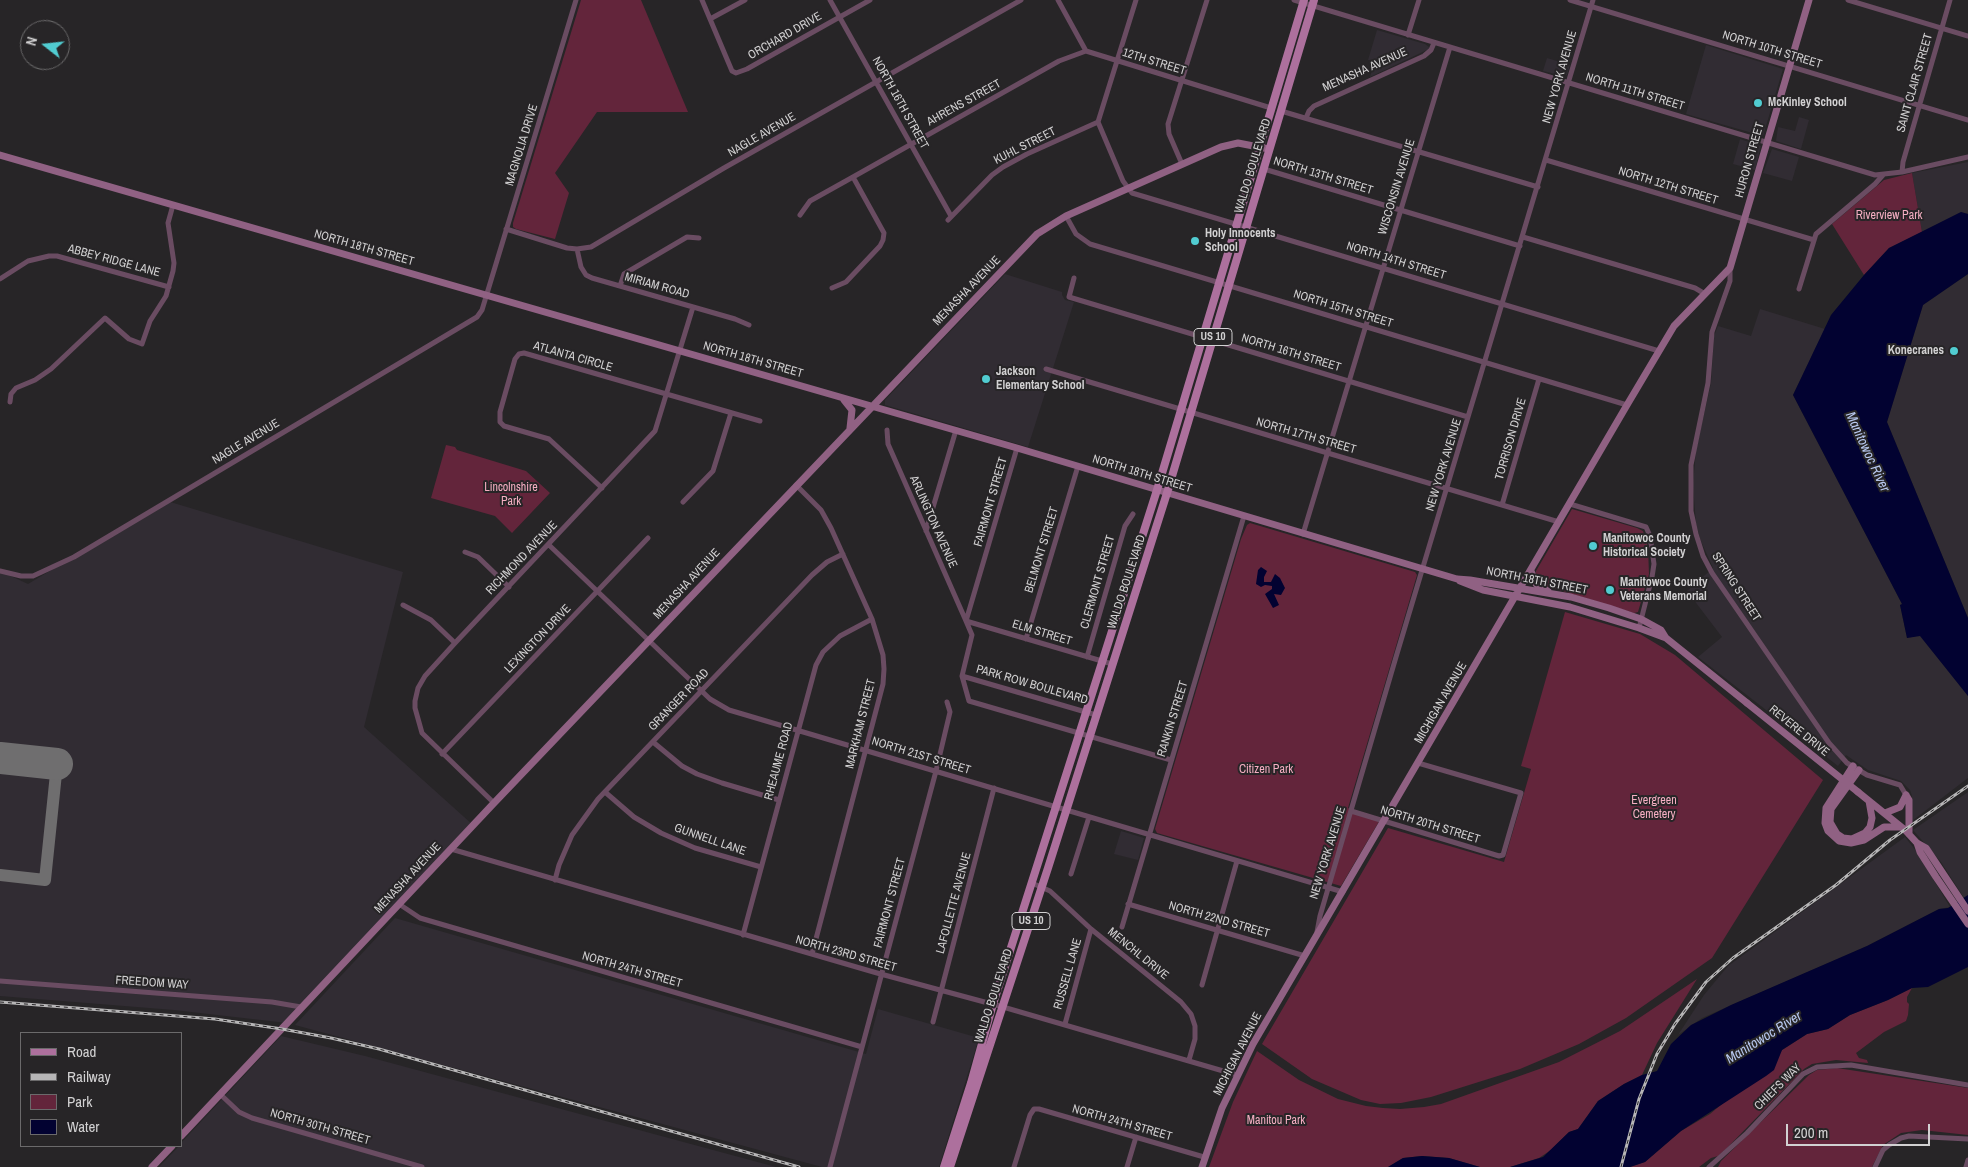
<!DOCTYPE html>
<style>
body{margin:0}
#map{position:relative;width:1968px;height:1167px;overflow:hidden;background:#272527;font-family:"Archivo Narrow",sans-serif}
canvas{display:block}
.legend{position:absolute;left:20px;top:1032px;width:162px;height:115px;box-sizing:border-box;background:#272527;border:1px solid #6b6a6b;margin:0;padding:6px 9px;list-style:none;font-size:15px;color:#d2d1d2}
.legend li{display:flex;align-items:center;gap:10px;height:25px}
.legend b{width:25px;border:1px solid #6b6a6b}
.north{position:absolute;left:20px;top:20px;width:50px;height:50px;box-sizing:border-box;background:#272527;border:1px solid #6b6a6b;border-radius:50%;rotate:286deg;font-size:14px;font-weight:700;line-height:20px;text-align:center;color:#d2d1d2}
.north::after{content:'';display:block;margin:auto;width:18px;height:22px;background:#51ccd1;clip-path:polygon(50% 0,100% 100%,50% 72%,0 100%)}
.scale{position:absolute;left:1786px;top:1124px;width:144px;height:22px;box-sizing:border-box;border:2px solid #d2d1d2;border-top:0;padding-left:6px;font-size:15px;line-height:18px;white-space:nowrap;color:#d2d1d2;-webkit-text-stroke:4px #272527;paint-order:stroke}
</style>
<div id="map">
<canvas width="1968" height="1167"></canvas>
<ul class="legend">
<li><b style="height:6px;background:#ad709d"></b>Road</li>
<li><b style="height:6px;background:#b7b6b7"></b>Railway</li>
<li><b style="height:14px;background:#63253b"></b>Park</li>
<li><b style="height:14px;background:#020231"></b>Water</li>
</ul>
<div class="north">N</div>
<div class="scale">200 m</div>
</div>
<script>
const ctx = document.querySelector('canvas').getContext('2d');
ctx.lineJoin = 'round';
function fill(path, color) {
  ctx.fillStyle = color;
  ctx.fill(path, 'evenodd');
}
function poly(rows) {
  const path = new Path2D();
  for (const r of rows) {
    path.moveTo(r[0], r[1]);
    for (let i = 2; i < r.length; i += 2) path.lineTo(r[i], r[i + 1]);
  }
  return path;
}
function stroke(path, color, width, dash) {
  ctx.strokeStyle = color;
  ctx.lineWidth = width;
  ctx.lineCap = dash ? 'butt' : 'round';
  ctx.setLineDash(dash || []);
  ctx.stroke(path);
}
function drawText(font, color, halo, rows, align = 'center') {
  ctx.font = font + ' "Archivo Narrow",sans-serif';
  ctx.lineWidth = 4;
  ctx.setLineDash([]);
  ctx.textBaseline = 'middle';
  ctx.strokeStyle = halo;
  ctx.fillStyle = color;
  for (const [text, x, y, turn = 0] of rows) {
    ctx.save();
    ctx.translate(x, y);
    ctx.rotate((+turn || 0) * Math.PI / 180);
    ctx.textAlign = isNaN(turn) ? turn : align;
    if (halo) ctx.strokeText(text, 0, 0);
    ctx.fillText(text, 0, 0);
    ctx.restore();
  }
}
fill(poly([
 [1377,30,1425,44,1429,47,1429,49,1370,77,1374,62,1368,60],
 [1706,45,1783,69,1763,136,1686,114],
 [1547,58,1570,65,1567,75,1563,76,1543,71],
 [1799,117,1809,120,1801,149,1776,141,1778,127,1795,131],
 [1740,139,1761,146,1755,170,1733,164],
 [1772,149,1799,157,1792,181,1763,173],
 [1968,162,1968,214,1961,212,1922,232,1912,173],
 [1005,274,1062,292,1062,295,1065,300,1074,302,1028,447,885,405,885,400],
 [1968,274,1968,618,1887,422,1923,305],
 [1760,309,1825,329,1793,395,1902,604,1900,605,1907,638,1920,635,1968,696,1968,778,1912,821,1912,796,1910,790,1901,781,1868,770,1846,755,1838,766,1698,657,1722,637,1687,591,1713,568,1700,539,1696,524,1693,485,1696,450,1711,383,1714,336,1718,326,1751,336],
 [167,501,403,572,364,727,473,825,287,1023,174,1010,0,996,0,571,28,584],
 [1968,792,1968,895,1964,898,1941,862,1913,830],
 [1121,831,1144,838,1138,860,1114,854],
 [1905,837,1917,852,1950,907,1939,909,1867,946,1702,1018,1678,1035,1704,995,1728,966],
 [395,918,866,1054,878,1009,979,1038,939,1167,822,1167,295,1025],
 [281,1036,365,1056,776,1167,159,1167,179,1146,181,1146,181,1143]
]), '#312c33');
fill(poly([
 [581,0,641,0,688,112,597,112,555,173,569,193,555,239,516,229,513,227,513,223],
 [1912,173,1922,232,1889,248,1864,275,1832,224,1884,180],
 [446,445,455,447,457,450,526,471,550,493,512,533,495,516,431,498],
 [1572,509,1637,528,1643,531,1648,547,1649,574,1638,612,1634,613,1540,584,1535,575,1536,571],
 [1250,523,1415,572,1417,575,1348,808,1381,818,1341,886,1157,833,1155,829,1241,539,1247,525],
 [1565,612,1640,634,1675,655,1823,780,1712,958,1626,1018,1579,1044,1520,1069,1431,1097,1401,1103,1380,1104,1361,1100,1312,1079,1262,1044,1388,828,1504,862,1531,769,1521,766],
 [1697,979,1657,1043,1642,1075,1624,1084,1598,1101,1578,1129,1569,1132,1551,1150,1539,1158,1510,1167,1480,1167,1449,1158,1422,1156,1403,1158,1388,1167,1209,1167,1233,1102,1257,1051,1299,1080,1338,1099,1366,1106,1383,1108,1400,1109,1424,1107,1441,1104,1559,1062,1620,1031],
 [1912,988,1907,997,1907,1002,1909,1004,1908,1015,1906,1021,1884,1032,1856,1053,1859,1058,1867,1060,1868,1063,1836,1060,1812,1064,1804,1069,1726,1149,1718,1156,1711,1158,1699,1167,1630,1167,1645,1162,1681,1131,1710,1114,1778,1057,1782,1050,1807,1034,1828,1029,1850,1015,1888,1000],
 [1837,1068,1968,1088,1968,1135,1922,1130,1901,1133,1883,1145,1872,1167,1718,1167,1721,1161,1809,1075,1817,1070]
]), '#63253b');
fill(poly([
 [1961,212,1968,214,1968,274,1923,305,1887,422,1968,618,1968,696,1920,636,1907,638,1900,605,1902,604,1793,395,1831,315,1864,275,1889,248],
 [1261,567,1267,571,1264,577,1264,582,1271,582,1275,574,1280,578,1285,588,1281,595,1274,594,1279,605,1273,608,1265,594,1272,589,1272,586,1265,585,1261,587,1256,584,1258,570],
 [1968,895,1968,967,1928,987,1912,988,1888,1000,1850,1015,1828,1029,1807,1034,1782,1050,1774,1070,1766,1076,1681,1131,1645,1162,1630,1167,1510,1167,1543,1157,1569,1132,1578,1129,1598,1101,1624,1084,1642,1075,1657,1071,1671,1044,1691,1025,1731,1005,1867,946,1939,909,1948,908],
 [1422,1156,1449,1158,1480,1167,1388,1167,1403,1158]
]), '#020231');
stroke(poly([
 [0,875,45,880,57,764]
]), '#6f6e6f', 12);
stroke(poly([
 [0,758,57,764]
]), '#6f6e6f', 32);
stroke(poly([
 [702,0,732,71,736,73,747,69,870,0],
 [830,0,951,216],
 [1058,0,1086,51,1271,108],
 [1136,0,1098,122,1123,181,1132,193,1659,351],
 [1294,0,1875,175,1902,172,1968,157],
 [1570,0,1968,120],
 [1848,0,1968,36],
 [710,19,745,0],
 [1408,35,1419,0],
 [1281,111,1538,187],
 [1306,118,1309,111,1314,106,1424,56,1431,50,1434,43],
 [1546,160,1814,240],
 [1182,164,1169,134,1168,124,1207,0],
 [1264,169,1520,246],
 [1902,172,1903,162,1950,0],
 [800,215,810,201,853,177,1059,61,1086,51],
 [1066,216,1076,234,1090,244,1627,405],
 [948,220,992,175,1003,167,1027,154,1098,122],
 [506,229,567,248,577,249,591,247,724,168,1021,0],
 [1523,237,1695,288,1705,294],
 [577,249,581,267,586,275,592,278,735,319,749,325],
 [1730,269,1730,281,1712,332,1708,383,1691,465,1691,511,1696,534,1703,556,1712,573,1829,743,1847,763,1867,775,1900,785,1906,795],
 [1074,278,1069,297,1468,417],
 [0,279,28,261,49,256,57,256,169,287],
 [620,286,624,274,687,237,699,238],
 [832,288,846,282,880,246,883,240,884,233,853,177],
 [1799,289,1816,234,1875,184,1883,175],
 [1046,369,1559,522],
 [10,402,11,394,16,388,35,380,51,369,105,318,129,339,142,344,150,321,166,296,173,271,174,263,168,223,173,205],
 [887,430,888,444,966,621,1112,664],
 [1017,448,966,621,972,635,962,676,969,701,1171,760],
 [796,485,821,510,831,528,872,619,883,655,884,669,883,684,812,954],
 [602,488,549,439,504,426,500,422,500,412,515,359,519,354,524,353,760,421],
 [683,502,713,471,731,413],
 [1570,504,1646,527,1650,536,1654,564,1652,577,1639,628],
 [1502,505,1539,379],
 [926,531,956,430],
 [1303,534,1450,47],
 [549,545,710,699,729,710,1343,892],
 [465,552,478,557,509,587],
 [0,571,21,576,33,576,74,557,477,317,482,310,576,0],
 [403,605,431,620,455,643],
 [1026,639,1078,466],
 [1087,657,1125,526,1133,514],
 [962,676,1096,715],
 [653,742,682,766,697,774,722,783,779,800],
 [442,754,648,538],
 [605,792,634,817,661,833,695,848,761,867],
 [494,803,422,733,415,708,415,701,418,688,425,676,455,643,655,431,693,307],
 [1351,811,1499,856,1503,855,1521,793,1418,763],
 [451,849,877,973,1003,1007,1237,1075],
 [1071,874,1089,817],
 [555,880,559,865,572,835,598,799,812,575,827,562,843,554],
 [1032,883,1050,891,1091,929,1181,1002,1191,1014,1195,1026,1195,1039,1189,1060],
 [399,904,420,918,862,1047],
 [1128,904,1305,956],
 [1122,927,1244,516],
 [1317,932,1320,916,1396,657,1593,0],
 [743,935,816,665,823,652,840,636,872,619],
 [0,981,272,1002,301,1007],
 [1202,985,1237,861],
 [933,1022,994,788],
 [1065,1024,1091,929],
 [220,1094,239,1112,252,1118,422,1167],
 [830,1167,936,771,950,712,947,702],
 [1014,1167,1030,1115,1034,1109,1039,1109,1204,1157],
 [1127,1167,1136,1137],
 [1709,1167,1747,1133,1803,1074,1817,1067,1851,1065,1968,1085],
 [1875,1167,1883,1150,1889,1145,1901,1138,1909,1136,1968,1139],
 [1966,1167,1968,1160]
]), '#6a4c62', 5);
stroke(poly([
 [0,155,1017,448,1457,579,1470,580,1571,597,1609,608,1641,619,1661,630,1666,638,1747,703],
 [844,400,852,410,850,428],
 [1531,571,1536,584,1548,591],
 [1460,581,1483,590,1570,607,1639,628,1666,638],
 [1853,766,1826,808,1825,823,1828,831,1839,841,1851,843,1864,840,1884,827,1901,827],
 [1859,770,1831,809,1830,822,1837,834,1843,838,1852,839,1865,833,1870,827,1872,818,1869,801],
 [1858,792,1905,830,1917,843,1926,848,1968,911],
 [1906,795,1909,800,1909,834],
 [1885,813,1900,807,1906,795],
 [1917,843,1920,852,1936,877,1968,924],
 [181,1136,494,803,1037,234,1066,216,1221,147,1238,143,1269,149],
 [152,1167,172,1146],
 [1202,1167,1222,1108,1253,1044,1627,405,1674,326,1730,268,1809,0]
]), '#906183', 7);
stroke(poly([
 [944,1167,971,1083,993,1004,1157,490,1304,0],
 [950,1167,1048,868,1167,493,1314,0]
]), '#ad709d', 8);
const rail = poly([
 [0,1002,215,1019,282,1029,331,1038,379,1049,799,1167],
 [1621,1167,1639,1099,1657,1054,1675,1024,1706,982,1733,958,1836,885,1890,840,1968,786]
]);
stroke(rail, '#b7b6b7', 3);
stroke(rail, '#272527', 1, [4]);
stroke(poly([
 [1747,703,1858,792]
]), '#906183', 7);
for (const [x, y, r, color] of [
 [1758,103,5,"#51ccd1"],
 [1195,241,5,"#51ccd1"],
 [1954,351,5,"#51ccd1"],
 [986,379,5,"#51ccd1"],
 [1593,546,5,"#51ccd1"],
 [1610,590,5,"#51ccd1"]
]) {
  const dot = new Path2D();
  dot.arc(x, y, r, 0, 2 * Math.PI);
  ctx.fillStyle = color;
  ctx.fill(dot);
  stroke(dot, '#272527', 2);
}
for (const [x, y, w] of [
 [1213,337,38],
 [1031,921,38]
]) {
  const box = new Path2D();
  box.roundRect(x - w / 2, y - 8.5, w, 17, 4);
  ctx.fillStyle = '#272527';
  ctx.fill(box);
  stroke(box, '#d2d1d2', 1);
}
drawText('bold 11px', '#d2d1d2', null, [
 ["US 10",1213,337],
 ["US 10",1031,921]
]);
drawText('12px', '#d2d1d2', '#272527', [
 ["ORCHARD DRIVE",785,36,-30],
 ["NORTH 10TH STREET",1772,50,17],
 ["12TH STREET",1154,62,17],
 ["MENASHA AVENUE",1365,70,-24],
 ["NEW YORK AVENUE",1560,77,-74],
 ["SAINT CLAIR STREET",1915,83,-74],
 ["NORTH 11TH STREET",1635,92,17],
 ["NORTH 16TH STREET",900,103,61],
 ["AHRENS STREET",964,103,-29],
 ["NAGLE AVENUE",762,135,-30],
 ["MAGNOLIA DRIVE",522,145,-73],
 ["KUHL STREET",1025,146,-27],
 ["HURON STREET",1750,160,-74],
 ["WALDO BOULEVARD",1253,166,-73],
 ["NORTH 13TH STREET",1323,176,17],
 ["NORTH 12TH STREET",1668,186,17],
 ["WISCONSIN AVENUE",1397,187,-73],
 ["NORTH 18TH STREET",364,248,16],
 ["ABBEY RIDGE LANE",114,261,15],
 ["NORTH 14TH STREET",1396,261,17],
 ["MIRIAM ROAD",657,286,16],
 ["MENASHA AVENUE",967,291,-46],
 ["NORTH 15TH STREET",1343,309,17],
 ["NORTH 16TH STREET",1291,353,17],
 ["ATLANTA CIRCLE",573,357,16],
 ["NORTH 18TH STREET",753,360,16],
 ["NORTH 17TH STREET",1306,436,16],
 ["TORRISON DRIVE",1511,439,-74],
 ["NAGLE AVENUE",246,442,-31],
 ["NEW YORK AVENUE",1444,465,-73],
 ["NORTH 18TH STREET",1142,474,17],
 ["FAIRMONT STREET",991,502,-74],
 ["ARLINGTON AVENUE",933,522,66],
 ["BELMONT STREET",1042,550,-73],
 ["RICHMOND AVENUE",522,558,-46],
 ["NORTH 18TH STREET",1537,581,11],
 ["CLERMONT STREET",1098,582,-74],
 ["WALDO BOULEVARD",1127,582,-72],
 ["MENASHA AVENUE",687,584,-47],
 ["SPRING STREET",1736,587,57],
 ["ELM STREET",1042,633,17],
 ["LEXINGTON DRIVE",538,639,-46],
 ["PARK ROW BOULEVARD",1032,685,16],
 ["GRANGER ROAD",679,700,-46],
 ["MICHIGAN AVENUE",1441,703,-60],
 ["RANKIN STREET",1173,719,-73],
 ["MARKHAM STREET",861,724,-76],
 ["REVERE DRIVE",1799,731,39],
 ["NORTH 21ST STREET",921,756,17],
 ["RHEAUME ROAD",779,761,-75],
 ["NORTH 20TH STREET",1430,825,17],
 ["GUNNELL LANE",710,840,19],
 ["NEW YORK AVENUE",1328,853,-73],
 ["MENASHA AVENUE",408,878,-47],
 ["FAIRMONT STREET",890,903,-75],
 ["LAFOLLETTE AVENUE",954,903,-75],
 ["NORTH 22ND STREET",1219,920,16],
 ["NORTH 23RD STREET",846,954,16],
 ["MENCHL DRIVE",1138,954,39],
 ["NORTH 24TH STREET",632,970,16],
 ["RUSSELL LANE",1068,974,-74],
 ["FREEDOM WAY",152,983,4],
 ["WALDO BOULEVARD",994,996,-72],
 ["MICHIGAN AVENUE",1238,1054,-63],
 ["CHIEFS WAY",1778,1087,-45],
 ["NORTH 24TH STREET",1122,1123,16],
 ["NORTH 30TH STREET",320,1127,16]
]);
drawText('bold 12px', '#d2d1d2', '#272527', [
 ["McKinley School",1768,103],
 ["Holy Innocents",1205,234],
 ["School",1205,248],
 ["Konecranes",1944,351,"right"],
 ["Jackson",996,372],
 ["Elementary School",996,386],
 ["Manitowoc County",1603,539],
 ["Historical Society",1603,553],
 ["Manitowoc County",1620,583],
 ["Veterans Memorial",1620,597]
], 'left');
drawText('12px', '#f6afc3', '#272527', [
 ["Riverview Park",1889,216],
 ["Lincolnshire",511,488],
 ["Park",511,502],
 ["Citizen Park",1266,770],
 ["Evergreen",1654,801],
 ["Cemetery",1654,815],
 ["Manitou Park",1276,1121]
]);
drawText('italic 14px', '#b7c7ee', '#272527', [
 ["Manitowoc River",1867,452,65],
 ["Manitowoc River",1764,1038,-32]
]);
</script>
